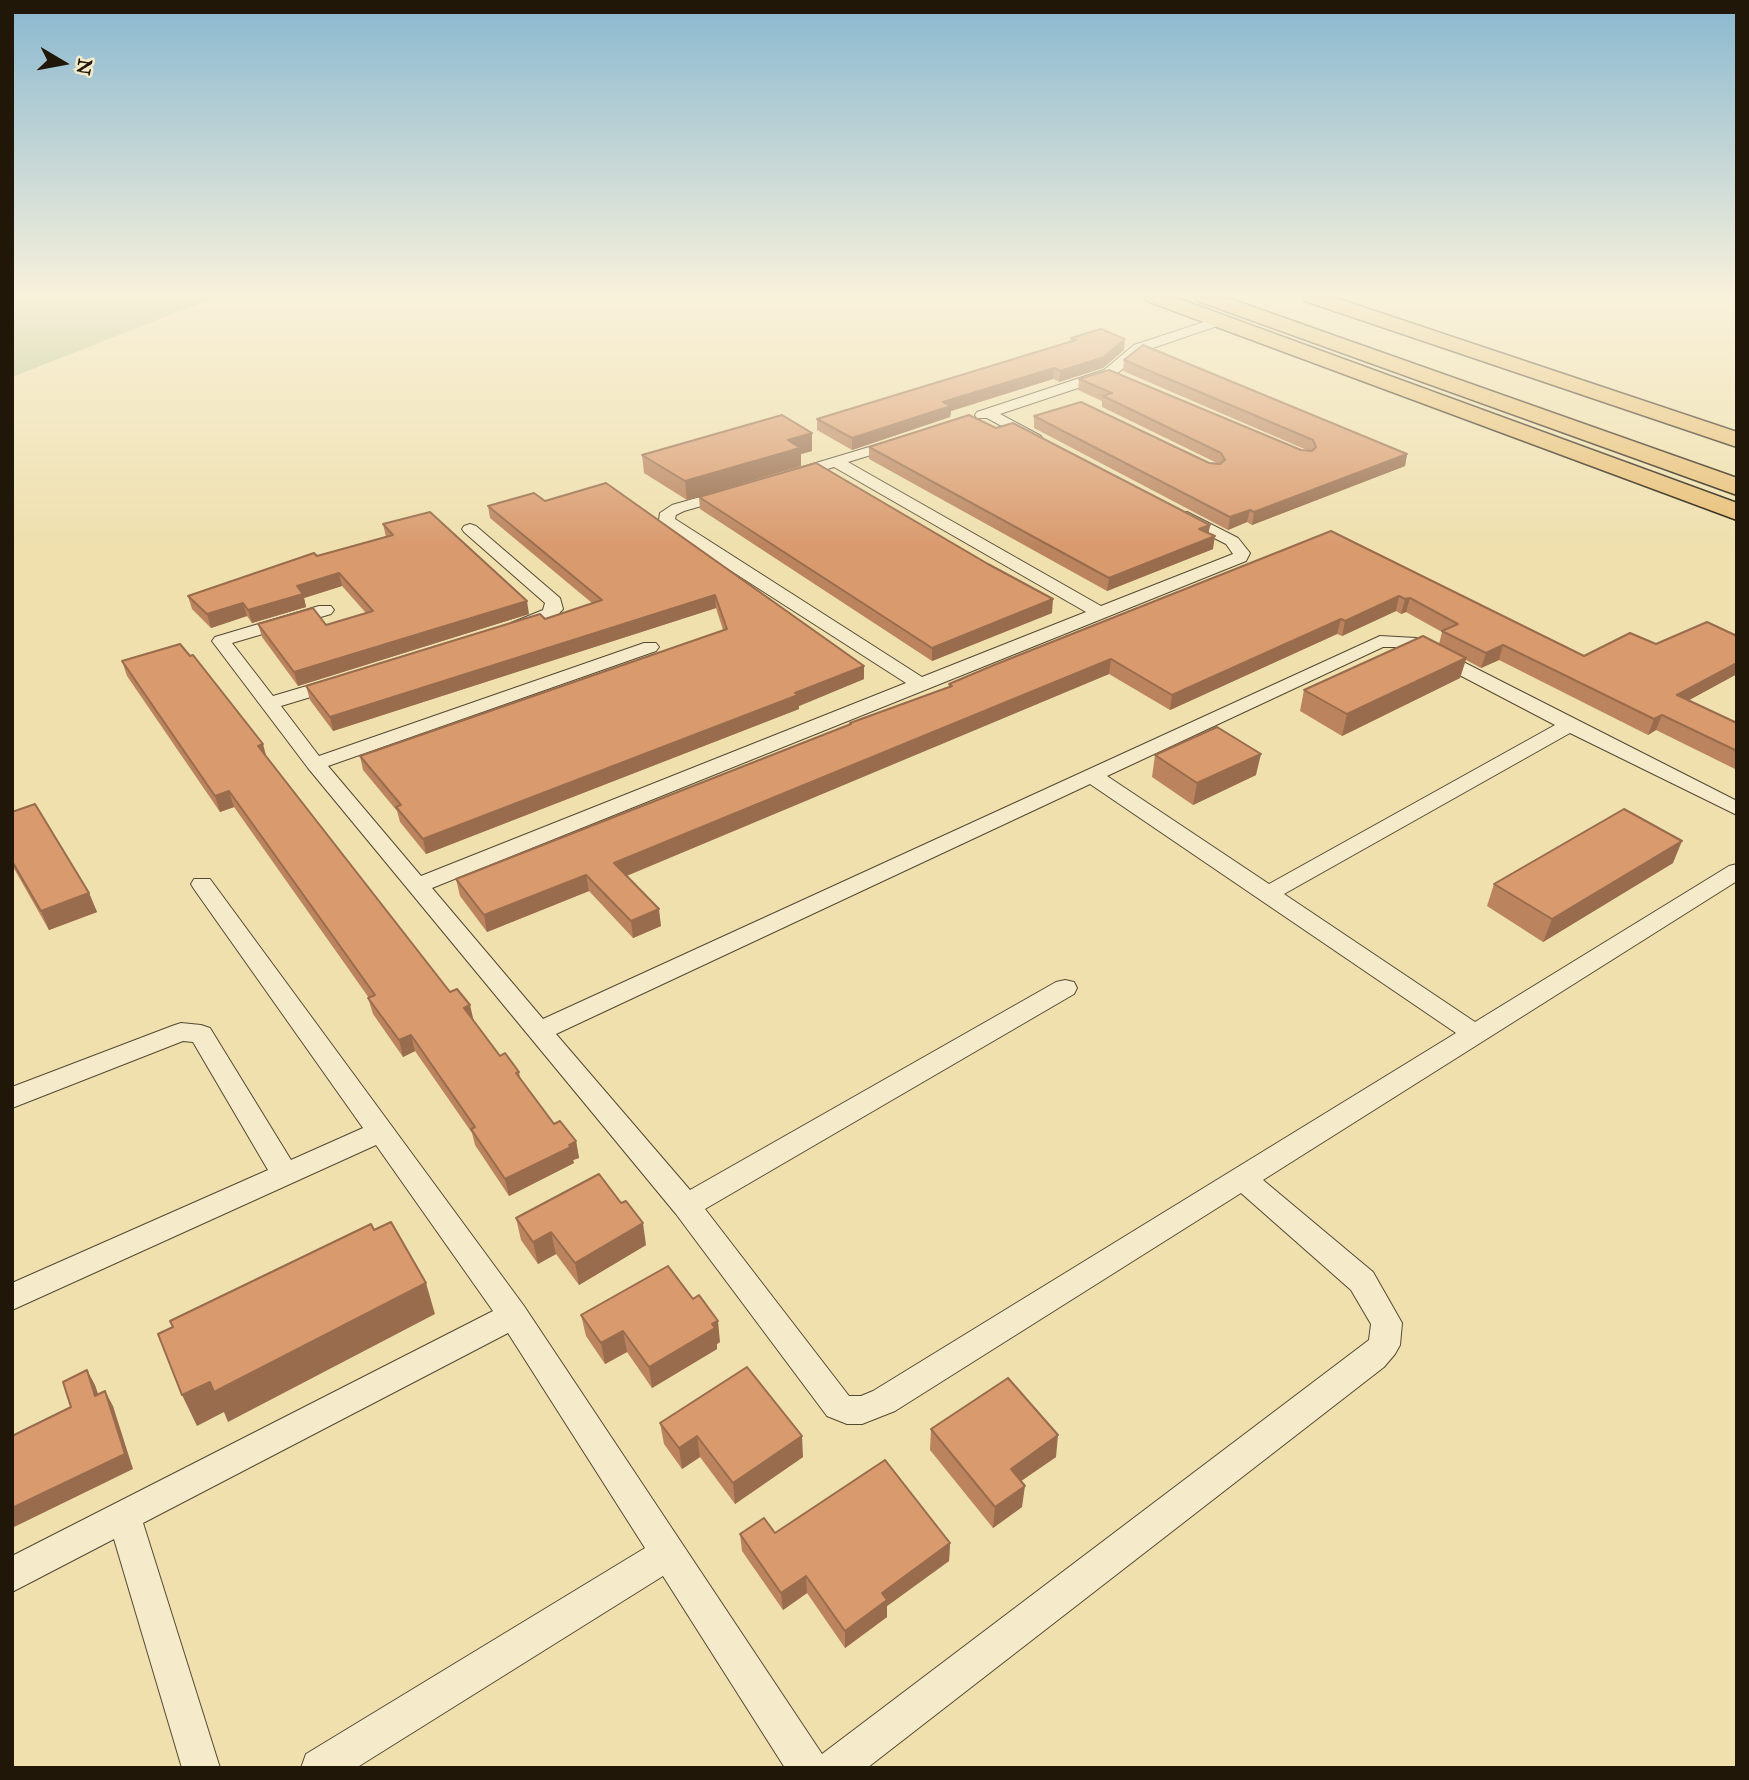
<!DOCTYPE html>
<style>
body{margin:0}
#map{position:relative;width:1749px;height:1780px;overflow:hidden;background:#efe0ae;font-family:"IM FELL Great Primer",serif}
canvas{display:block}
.frame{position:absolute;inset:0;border:14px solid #211709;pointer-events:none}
.north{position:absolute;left:28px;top:28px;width:70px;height:70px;-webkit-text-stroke:5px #f5ebca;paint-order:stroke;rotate:100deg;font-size:19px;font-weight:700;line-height:28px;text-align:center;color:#211709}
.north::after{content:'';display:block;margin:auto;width:24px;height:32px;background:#211709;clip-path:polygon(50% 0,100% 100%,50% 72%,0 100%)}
</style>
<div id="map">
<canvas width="1749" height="1780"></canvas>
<div class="frame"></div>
<div class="north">N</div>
</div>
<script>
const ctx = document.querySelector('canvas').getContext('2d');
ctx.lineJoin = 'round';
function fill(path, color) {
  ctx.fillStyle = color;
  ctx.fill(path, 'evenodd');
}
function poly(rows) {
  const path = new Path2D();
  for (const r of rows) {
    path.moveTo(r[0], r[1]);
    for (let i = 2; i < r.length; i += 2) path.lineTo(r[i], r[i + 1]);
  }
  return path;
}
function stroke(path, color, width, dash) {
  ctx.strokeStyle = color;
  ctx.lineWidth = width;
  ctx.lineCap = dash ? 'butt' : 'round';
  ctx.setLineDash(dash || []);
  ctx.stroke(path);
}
fill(poly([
 [12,297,216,297,12,377]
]), '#b5c38d');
const minor = poly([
 [1219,317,1225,321,1223,324,1144,351,1114,376,1000,414,1041,436,1043,439,1041,442,1031,442,987,418,977,418,975,415,977,412,1104,370,1134,345,1219,317],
 [899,438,906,442,904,445,848,462,1101,606,1233,554,1226,544,1175,518,1173,515,1175,512,1187,512,1238,538,1250,553,1246,561,432,888,543,1019,1380,636,1416,638,1737,801,1737,815,1570,733,1284,894,1475,1022,1729,866,1737,864,1737,881,1263,1180,1373,1272,1402,1323,1400,1345,1395,1354,1384,1367,867,1768,785,1768,663,1576,356,1768,301,1768,306,1754,645,1548,508,1333,143,1523,220,1768,182,1768,114,1539,12,1592,12,1556,493,1311,376,1145,12,1310,12,1283,268,1170,193,1042,183,1041,12,1108,12,1087,172,1026,181,1023,201,1025,210,1028,291,1160,363,1128,194,889,191,884,194,879,210,879,524,1306,822,1754,1369,1340,1371,1324,1351,1290,1241,1193,895,1411,862,1424,847,1424,827,1416,676,1214,308,768,212,641,215,637,319,606,331,606,334,610,331,614,232,643,273,696,337,677,344,679,346,683,344,687,281,706,319,756,644,643,656,643,659,647,656,651,328,766,421,876,906,683,666,529,659,520,660,513,672,505,728,489,733,491,736,494,733,497,684,511,676,515,675,519,922,677,1086,612,834,467,791,480,783,475,786,472,899,438],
 [1383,647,1406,647,1555,725,1269,884,1107,776,1383,647],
 [1090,784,1456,1033,873,1391,861,1396,849,1396,705,1209,1074,994,1077,988,1074,982,1065,980,1056,982,690,1190,556,1034,1090,784],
 [470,524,476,526,560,598,563,609,555,618,523,631,511,631,508,627,511,623,543,610,545,603,464,532,462,529,464,526,470,524]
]);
const trunk = poly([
 [1144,297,1174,297,1737,503,1737,520,1147,301,1144,297],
 [1302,297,1333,297,1737,432,1737,447,1305,301,1302,297]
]);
const motorway = poly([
 [1195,297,1225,297,1737,478,1737,495,1198,301,1195,297]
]);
stroke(minor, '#544932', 2);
stroke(trunk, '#211709', 3);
stroke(motorway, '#211709', 3);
fill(minor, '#f5ebca');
fill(trunk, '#e8c077');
fill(motorway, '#e8c077');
fill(poly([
 [1071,338,1124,350,1103,368,1059,382,1053,379,951,411,950,417,852,450,817,430,817,419,1070,342],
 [1124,360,1407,454,1405,466,1252,525,1247,522,1228,530,1034,428,1034,416,1209,463,1217,463,1102,407,1102,401,1078,390,1079,379,1301,450,1309,451,1123,371],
 [996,428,1210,525,1208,533,1213,549,1107,591,869,459,869,447],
 [812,433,812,451,801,454,801,466,687,500,644,473,642,455],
 [699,497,1052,613,932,661,700,509],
 [545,501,864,666,864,679,799,706,799,709,426,854,400,822,397,811,363,770,360,756,723,630,716,608,333,731,310,700,306,686,545,619,592,603,490,518,488,506],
 [383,524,529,614,298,686,262,637,258,624,326,625,366,613,342,586,304,598,306,607,252,623,247,616,211,628,192,609,188,596,317,556,386,537],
 [1331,531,1584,656,1656,644,1737,636,1737,674,1689,700,1737,723,1737,770,1656,730,1648,735,1499,660,1481,668,1466,660,1460,678,1342,736,1300,711,1304,690,1439,644,1442,632,1406,612,1401,614,1396,611,1342,636,1337,634,1170,710,1109,674,626,875,661,926,633,938,589,891,487,932,460,896,456,879,850,725,850,723,949,687,949,684],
 [122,661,266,756,500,1056,519,1072,521,1081,554,1124,576,1141,579,1158,573,1160,574,1163,509,1196,475,1145,472,1133,415,1051,403,1057,373,1014,368,998,369,998,234,807,220,812,127,676],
 [1155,755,1256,775,1193,805,1152,777],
 [12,812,89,893,97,912,49,930,12,865],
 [1673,863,1543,942,1487,906,1494,884],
 [516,1218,646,1245,579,1285,556,1254,538,1264,521,1240],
 [581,1315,720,1342,717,1344,717,1349,652,1388,627,1352,605,1364,586,1336],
 [660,1423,803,1457,735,1504,700,1457,682,1469,664,1444],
 [931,1429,1056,1457,1021,1481,1022,1507,993,1528,930,1450],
 [775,1533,950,1543,949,1561,887,1606,887,1617,845,1648,807,1593,783,1610,742,1551,740,1534]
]), '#bb845f');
fill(poly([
 [1125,339,1124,350,1103,368,1059,382,1060,371],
 [1054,368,1053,379,951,411,950,417,852,450,852,438,943,402],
 [812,433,812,451,801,454,801,466,687,500,685,481,788,440],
 [1407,454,1405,466,1252,525,1254,512],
 [1250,510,1247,522,1228,530,1230,517],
 [1210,525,1208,537,1199,529],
 [1215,536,1213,549,1107,591,1109,578],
 [339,573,342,586,304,598,306,607,252,623,248,610,297,586],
 [715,595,716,608,333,731,330,717],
 [1399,596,1396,611,1342,636,1345,621],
 [1410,598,1406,612,1401,614,1405,599],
 [1053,599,1052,613,932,661,932,648],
 [527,601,529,614,298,686,294,672],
 [243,603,247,616,211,628,207,614],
 [1341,619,1337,634,1170,710,1172,695],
 [1503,645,1499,660,1481,668,1486,653],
 [1466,658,1460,678,1342,736,1347,714],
 [1111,659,1109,674,617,880,614,863],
 [1737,663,1737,674,1671,710,1677,695],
 [864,666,864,679,799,706,799,709,426,854,423,839],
 [1662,715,1656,730,1648,735,1654,719],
 [263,744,267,759,258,746],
 [1261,754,1256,775,1193,805,1197,783],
 [229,791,234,807,220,812,215,796],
 [1682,841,1673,863,1543,942,1552,919],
 [586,875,589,891,487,932,484,915],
 [89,893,97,912,49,930,41,911],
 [659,909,661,926,633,938,631,921],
 [470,1005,474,1022,464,1008],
 [411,1035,415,1051,403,1057,399,1040],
 [576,1141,579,1158,573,1160,574,1163,509,1196,505,1179],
 [643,1223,646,1245,579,1285,575,1263],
 [551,1232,556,1254,538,1264,533,1242],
 [426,1283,435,1314,228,1422,224,1412,197,1426,182,1395,210,1382],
 [718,1321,720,1342,717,1344,717,1349,652,1388,649,1367],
 [623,1331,627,1352,605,1364,601,1343],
 [87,1370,95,1385,104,1411,95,1396],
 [105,1391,113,1406,133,1469,12,1528,12,1508],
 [1058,1435,1056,1457,1008,1490,1011,1469],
 [697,1436,700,1457,682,1469,679,1448],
 [802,1436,803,1457,735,1504,733,1483],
 [1025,1486,1022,1507,993,1528,995,1507],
 [950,1543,949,1561,887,1606,887,1617,845,1648,845,1631,882,1593],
 [806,1576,807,1593,783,1610,781,1593]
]), '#986c4d');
const building = poly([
 [1101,329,1125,339,1104,357,1060,371,1054,368,943,402,951,406,852,438,817,419,1076,340,1071,338,1101,329],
 [1143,345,1407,454,1254,512,1250,510,1230,517,1034,416,1081,402,1209,463,1220,464,1225,460,1221,453,1103,396,1112,393,1079,379,1109,370,1301,450,1312,451,1316,447,1313,440,1124,360,1143,345],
 [782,415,812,433,788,440,800,448,685,481,642,455,782,415],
 [969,415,996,428,1013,423,1210,525,1199,529,1215,536,1109,578,869,447,969,415],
 [816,463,988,564,1053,599,932,648,699,497,816,463],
 [606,483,864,666,795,693,798,695,423,839,396,807,401,805,360,756,727,629,715,595,330,717,306,686,540,614,545,619,602,600,488,506,534,493,545,501,606,483],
 [430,512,527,601,294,672,258,624,313,608,326,625,373,611,339,573,297,586,303,594,248,610,243,603,207,614,188,596,314,553,317,556,393,535,383,524,430,512],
 [1331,531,1584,656,1630,633,1656,644,1707,622,1737,636,1737,663,1677,695,1737,723,1737,751,1662,715,1654,719,1503,645,1486,653,1442,631,1458,624,1410,598,1405,599,1399,596,1345,621,1341,619,1172,695,1111,659,614,863,659,909,631,921,586,875,484,915,456,879,851,724,850,723,952,686,949,684,994,665,1331,531],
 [1423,636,1466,658,1347,714,1304,690,1423,636],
 [180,644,190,656,193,655,263,744,258,746,450,992,457,989,470,1005,464,1008,500,1056,505,1053,519,1072,516,1073,554,1124,560,1121,576,1141,569,1145,571,1147,505,1179,471,1129,475,1127,411,1035,399,1040,368,998,375,995,229,791,215,796,122,661,180,644],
 [1217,727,1261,754,1197,783,1155,755,1217,727],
 [35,804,89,893,41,911,12,861,12,812,35,804],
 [1624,809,1682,841,1552,919,1494,884,1624,809],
 [599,1174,621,1203,626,1201,643,1223,575,1263,551,1232,533,1242,516,1218,599,1174],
 [391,1222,426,1283,214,1392,210,1382,182,1395,158,1334,173,1327,170,1321,371,1224,374,1230,391,1222],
 [668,1266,693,1299,699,1295,718,1321,712,1324,715,1328,649,1367,623,1331,601,1343,581,1315,668,1266],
 [747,1367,802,1436,733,1483,697,1436,679,1448,660,1423,747,1367],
 [87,1370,95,1396,105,1391,125,1454,12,1508,12,1436,71,1407,63,1382,87,1370],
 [1008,1378,1058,1435,1011,1469,1025,1486,995,1507,931,1429,1008,1378],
 [885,1460,950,1543,882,1593,887,1600,845,1631,806,1576,781,1593,740,1534,764,1518,775,1533,885,1460]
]);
fill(building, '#d99a6e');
stroke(building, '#986c4d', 2);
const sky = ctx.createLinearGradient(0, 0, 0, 546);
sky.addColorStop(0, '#89b8d0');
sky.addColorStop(0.54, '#f8f1db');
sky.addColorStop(1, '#f8f1db00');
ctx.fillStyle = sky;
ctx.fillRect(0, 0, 1749, 546);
</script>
